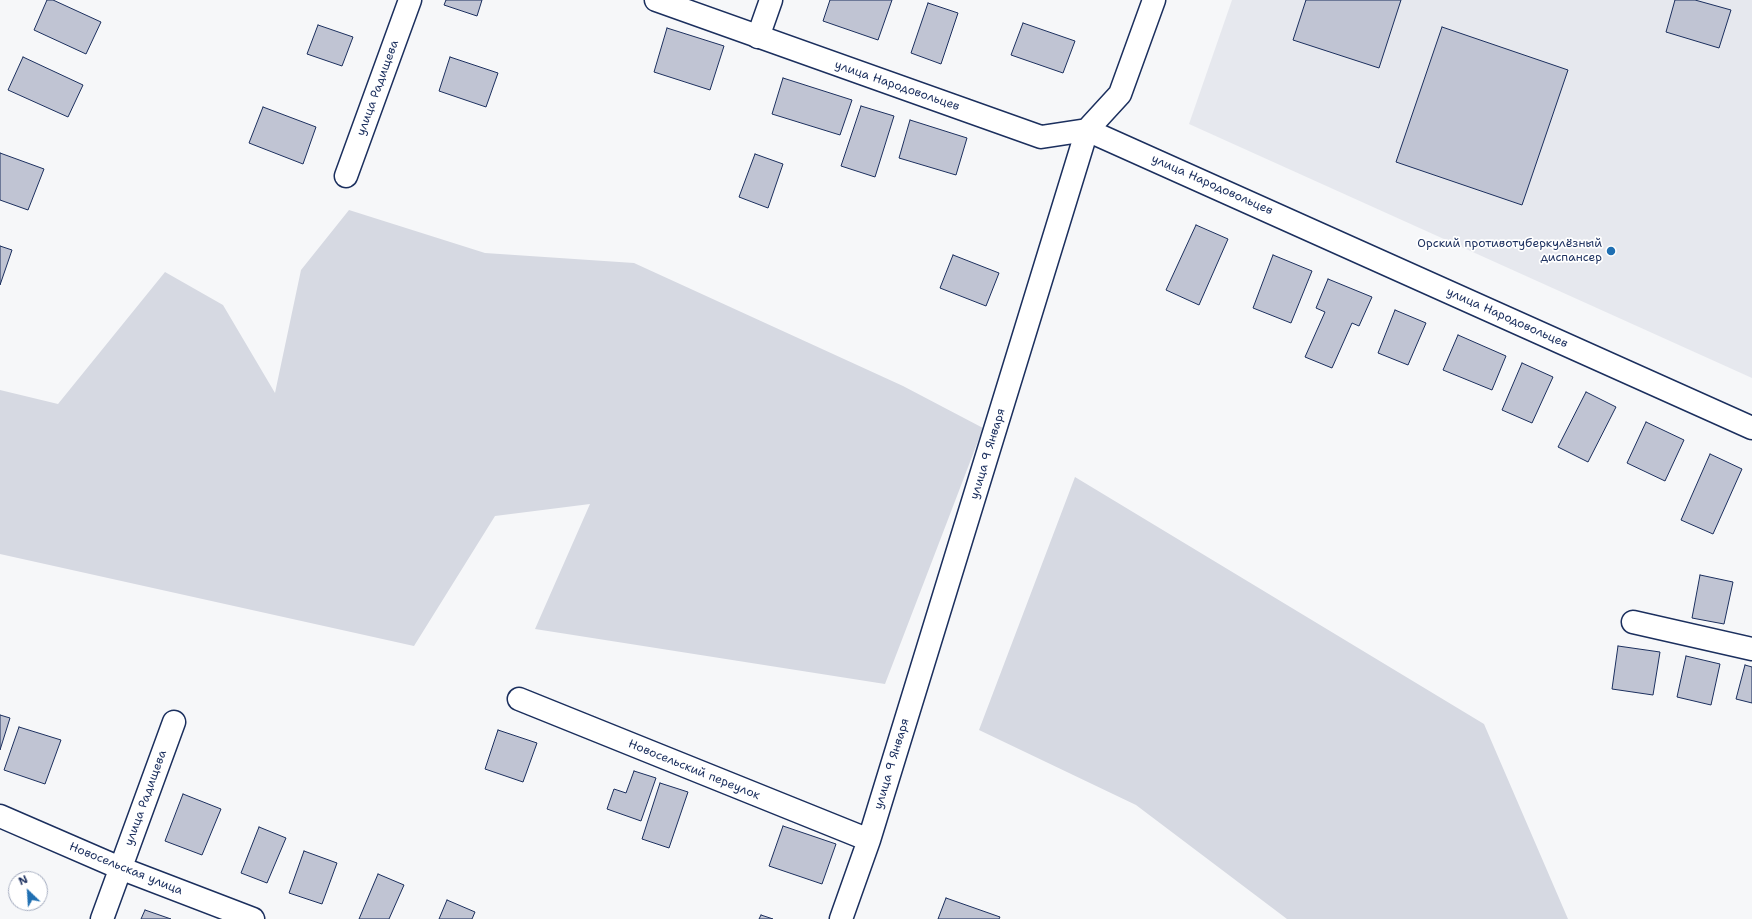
<!DOCTYPE html>
<meta charset="utf-8">
<style>
body{margin:0}
#map{position:relative;width:1752px;height:919px;overflow:hidden;background:#f6f7f9;font-family:"Shantell Sans",sans-serif}
canvas{display:block}
.north{position:absolute;left:8px;top:871px;width:40px;height:40px;box-sizing:border-box;background:#fff;border:1px solid #a4acbf;border-radius:50%;rotate:335deg;font-size:11px;font-weight:700;line-height:16px;text-align:center;color:#1b2f5e}
.north::after{content:'';display:block;margin:auto;width:14px;height:18px;background:#1f6fb2;clip-path:polygon(50% 0,100% 100%,50% 72%,0 100%)}
</style>
<div id="map">
<canvas width="1752" height="919"></canvas>
<div class="north">N</div>
</div>
<script>
const ctx = document.querySelector('canvas').getContext('2d');
ctx.lineJoin = 'round';
function fill(path, color) {
  ctx.fillStyle = color;
  ctx.fill(path, 'evenodd');
}
function poly(rows) {
  const path = new Path2D();
  for (const r of rows) {
    path.moveTo(r[0], r[1]);
    for (let i = 2; i < r.length; i += 2) path.lineTo(r[i], r[i + 1]);
  }
  return path;
}
function stroke(path, color, width, dash) {
  ctx.strokeStyle = color;
  ctx.lineWidth = width;
  ctx.lineCap = dash ? 'butt' : 'round';
  ctx.setLineDash(dash || []);
  ctx.stroke(path);
}
function drawText(font, color, halo, rows, align = 'center') {
  ctx.font = font + ' "Shantell Sans",sans-serif';
  ctx.lineWidth = 3.5;
  ctx.setLineDash([]);
  ctx.textBaseline = 'middle';
  ctx.strokeStyle = halo;
  ctx.fillStyle = color;
  for (const [text, x, y, turn = 0] of rows) {
    ctx.save();
    ctx.translate(x, y);
    ctx.rotate((+turn || 0) * Math.PI / 180);
    ctx.textAlign = isNaN(turn) ? turn : align;
    if (halo) ctx.strokeText(text, 0, 0);
    ctx.fillText(text, 0, 0);
    ctx.restore();
  }
}
fill(poly([
 [1232,0,1752,0,1752,378,1189,124]
]), '#e6e8ee');
fill(poly([
 [349,210,485,253,634,263,903,386,983,428,885,684,535,629,590,504,495,516,414,646,0,554,0,390,58,404,165,272,223,305,275,393,301,270],
 [1075,477,1484,724,1568,919,1287,919,1136,805,979,730]
]), '#d6d9e2');
const building = poly([
 [47,0,53,0,101,22,86,54,34,30,47,0],
 [446,0,482,0,477,16,444,5,446,0],
 [830,0,892,0,878,40,823,21,830,0],
 [1306,0,1401,0,1379,68,1293,40,1306,0],
 [1675,0,1695,0,1731,10,1719,48,1666,32,1675,0],
 [928,3,958,13,941,64,911,53,928,3],
 [1023,23,1075,41,1063,73,1011,55,1023,23],
 [318,25,353,37,342,66,307,54,318,25],
 [1442,27,1568,70,1522,205,1396,162,1442,27],
 [667,28,724,46,710,90,654,72,667,28],
 [23,57,83,85,68,117,8,90,23,57],
 [450,57,498,73,486,107,439,91,450,57],
 [783,78,852,100,840,135,772,114,783,78],
 [861,106,894,116,875,177,841,166,861,106],
 [263,107,316,127,303,164,249,143,263,107],
 [910,120,967,138,956,175,899,158,910,120],
 [0,153,44,169,28,210,0,200,0,153],
 [755,154,783,164,768,208,739,197,755,154],
 [1196,225,1228,239,1199,305,1166,290,1196,225],
 [0,246,12,250,0,285,0,246],
 [953,255,999,273,986,306,940,288,953,255],
 [1273,255,1312,271,1291,323,1253,308,1273,255],
 [1328,279,1372,297,1359,326,1352,323,1332,368,1305,357,1325,312,1316,308,1328,279],
 [1395,310,1426,323,1408,365,1378,353,1395,310],
 [1458,335,1506,356,1492,390,1443,370,1458,335],
 [1522,363,1553,377,1532,423,1502,410,1522,363],
 [1586,392,1616,407,1588,462,1558,447,1586,392],
 [1646,422,1684,440,1665,481,1627,463,1646,422],
 [1710,454,1742,469,1713,534,1681,520,1710,454],
 [1700,575,1733,582,1724,624,1692,618,1700,575],
 [1618,646,1660,652,1653,695,1612,689,1618,646],
 [1686,656,1720,664,1711,705,1677,697,1686,656],
 [1745,665,1752,667,1752,703,1736,699,1745,665],
 [0,715,10,718,0,750,0,715],
 [19,727,61,740,45,784,4,770,19,727],
 [498,730,537,743,523,782,485,769,498,730],
 [634,771,656,778,641,821,607,809,614,789,626,793,634,771],
 [660,783,688,792,669,848,642,839,660,783],
 [183,794,221,809,202,855,165,841,183,794],
 [783,826,836,844,822,884,769,866,783,826],
 [259,827,286,838,267,883,241,873,259,827],
 [304,851,337,863,322,904,289,893,304,851],
 [378,874,404,885,389,919,359,919,378,874],
 [946,898,1000,917,999,919,938,919,946,898],
 [447,900,475,912,472,919,439,919,447,900],
 [145,910,171,919,141,919,145,910],
 [761,915,773,919,759,919,761,915]
]);
fill(building, '#c0c4d3');
stroke(building, '#1b2f5e', 1);
const minor = poly([
 [758,37,771,0],
 [346,176,410,0],
 [1633,622,1752,649],
 [519,699,869,840],
 [0,816,120,868,253,919],
 [102,919,174,722],
 [841,919,869,840,1087,130]
]);
const major = poly([
 [656,0,1041,137,1087,130,1752,428],
 [1087,130,1120,94,1154,0]
]);
stroke(minor, '#1b2f5e', 25);
stroke(major, '#1b2f5e', 25);
stroke(minor, '#fff', 22);
stroke(major, '#fff', 22);
for (const [x, y, r, color] of [
 [1611,251,5,"#1f6fb2"]
]) {
  const dot = new Path2D();
  dot.arc(x, y, r, 0, 2 * Math.PI);
  ctx.fillStyle = color;
  ctx.fill(dot);
  stroke(dot, '#fff', 1.5);
}
drawText('12px', '#1b2f5e', '#fff', [
 ["улица Народовольцев",897,86,19],
 ["улица Радищева",378,88,-70],
 ["улица Народовольцев",1212,185,24],
 ["улица Народовольцев",1507,318,24],
 ["улица 9 Января",988,454,-73],
 ["улица 9 Января",892,764,-73],
 ["Новосельский переулок",694,770,22],
 ["улица Радищева",146,798,-70],
 ["Новосельская улица",126,869,22]
]);
drawText('12px', '#1b2f5e', '#fff', [
 ["Орский противотуберкулёзный",1602,244],
 ["диспансер",1602,258]
], 'right');
</script>
